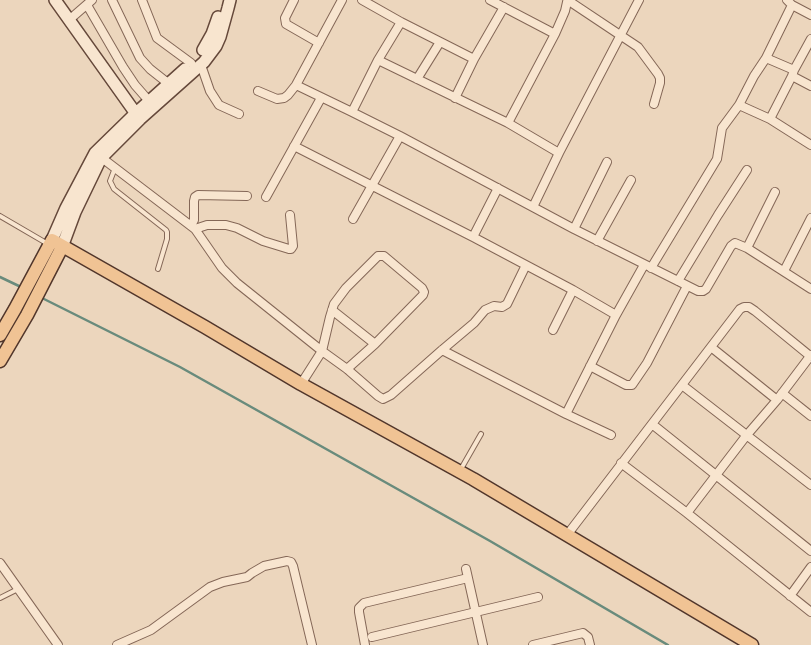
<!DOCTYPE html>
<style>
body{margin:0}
canvas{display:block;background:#ecd6bd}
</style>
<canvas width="811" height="645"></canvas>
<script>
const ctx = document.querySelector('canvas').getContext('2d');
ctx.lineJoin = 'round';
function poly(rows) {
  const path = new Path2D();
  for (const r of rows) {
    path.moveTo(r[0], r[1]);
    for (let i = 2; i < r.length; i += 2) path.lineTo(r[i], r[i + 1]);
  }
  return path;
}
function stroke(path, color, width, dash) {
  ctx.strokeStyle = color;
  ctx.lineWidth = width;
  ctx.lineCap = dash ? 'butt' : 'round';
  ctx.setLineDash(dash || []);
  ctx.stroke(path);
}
stroke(poly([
 [0,277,21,287],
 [42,298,180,367,490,541,668,645]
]), '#698b7c', 2.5);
const lane = poly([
 [115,168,110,181,114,189,166,230,167,232,167,239,158,269],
 [0,216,48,244],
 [461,469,481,434],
 [0,598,18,589]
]);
const street = poly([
 [112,0,140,58,150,69,169,84],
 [142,0,157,38,191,63],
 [294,0,285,18,286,24,319,43],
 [362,0,401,22,378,60,352,112,400,136,574,229,607,162],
 [490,0,555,34],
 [787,0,792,5,811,15],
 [569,1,638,47,658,74,660,78,660,83,654,104],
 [87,5,123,67,135,85,149,101],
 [69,20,92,0],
 [401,22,474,59],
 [766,58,794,70],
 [378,60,508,123],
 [201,65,210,91,219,105,239,114],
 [792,76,811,86],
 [417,79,440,42],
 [296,85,352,112],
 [258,91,277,99,284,98,288,95,296,85,342,0],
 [455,98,474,59,504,7],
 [739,105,770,119,811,145],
 [770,119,792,76,794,70,811,39],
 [294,146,473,237,573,290,616,315],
 [559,153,639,0],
 [98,155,195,229,222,268,237,283,322,351,347,369,378,396,383,399,391,395,442,350,474,323,485,310,494,306,502,307,507,304,526,265],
 [266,197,321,98],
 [533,207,559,153,508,123,555,34,565,11,567,2],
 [353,219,400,136],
 [191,226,194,220,194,201,195,197,198,195,247,196],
 [195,229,207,225,226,225,237,228,263,241,289,249,291,249,293,246,290,215],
 [574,229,698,291,703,291,706,289,731,246,735,243,747,248,811,289],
 [473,237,498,188],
 [597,241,631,180],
 [747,248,775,192],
 [651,268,717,159,722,128,739,105,754,76,766,58,792,5],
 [784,271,811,218],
 [678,281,718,215,747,170],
 [332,310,375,344],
 [553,330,573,290],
 [711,347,777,400],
 [442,350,566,414,611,435],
 [590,366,626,385,632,385,647,363,687,286],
 [301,384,322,351,330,317,334,304,346,288,378,256,384,256,422,288,424,292,423,295,375,344,347,369],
 [682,385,811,485],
 [782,393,811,416],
 [566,414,616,315,644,265],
 [652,424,811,551],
 [621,463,687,513,811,612],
 [687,513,746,436,777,400,811,355],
 [567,535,740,309,744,307,749,307,755,311,810,356],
 [0,563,58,645],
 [466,569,483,645],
 [790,596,811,567],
 [372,637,538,597],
 [117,645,151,630,210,587,223,582,247,577,252,573,264,566,287,561,291,562,293,566,312,645],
 [365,645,359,612,359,608,364,603,468,578],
 [533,645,583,633,588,637,590,645]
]);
const secondary = poly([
 [55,0,139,118],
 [203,50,212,34,218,17],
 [52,240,66,208,95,153,136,113,185,69],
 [62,247,75,212,101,158,140,119,204,62,216,46,220,37,228,8,230,0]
]);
const primary = poly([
 [0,335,15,309,52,240,205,327,301,384,473,479,752,645],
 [0,361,27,315,62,247]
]);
stroke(lane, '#846757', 6);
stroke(street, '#846757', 10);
stroke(secondary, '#65483a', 14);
stroke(primary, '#51362b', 15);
stroke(lane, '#f8e5cf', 4);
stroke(street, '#f8e5cf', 8);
stroke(secondary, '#f8e5cf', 11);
stroke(primary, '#f0c394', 12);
</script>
